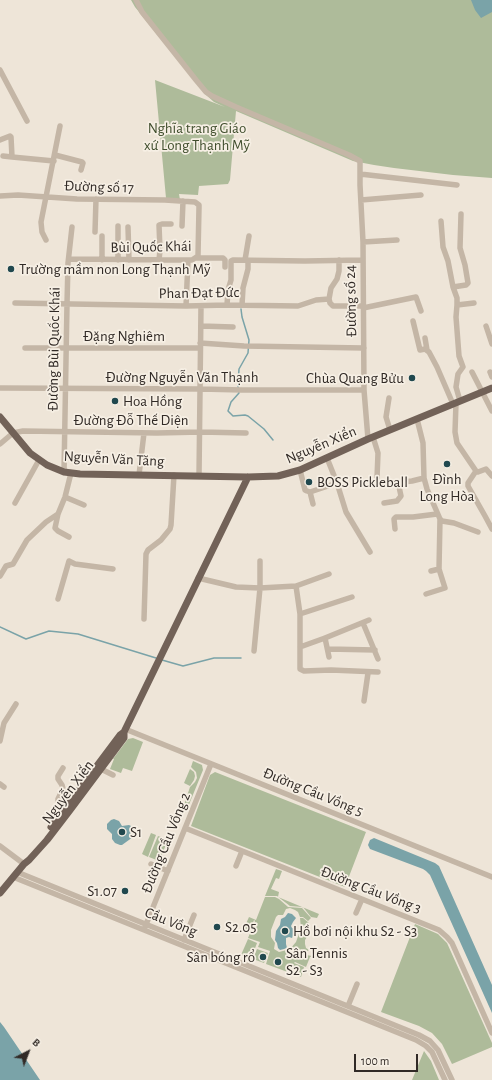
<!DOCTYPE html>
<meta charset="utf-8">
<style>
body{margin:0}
#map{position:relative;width:492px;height:1080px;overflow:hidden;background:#eee5d8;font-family:"Alegreya Sans",sans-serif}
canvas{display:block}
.north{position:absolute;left:8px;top:1032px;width:40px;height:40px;-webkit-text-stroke:3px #f6efe4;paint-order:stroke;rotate:42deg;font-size:11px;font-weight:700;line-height:16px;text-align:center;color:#312a26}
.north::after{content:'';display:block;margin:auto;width:14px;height:18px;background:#312a26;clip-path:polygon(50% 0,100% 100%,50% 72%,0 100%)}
.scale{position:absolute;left:354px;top:1054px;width:64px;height:18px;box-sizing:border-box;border:2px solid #312a26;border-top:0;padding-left:5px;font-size:12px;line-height:14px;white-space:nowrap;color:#312a26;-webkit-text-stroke:3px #f6efe4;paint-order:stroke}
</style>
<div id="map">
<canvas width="492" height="1080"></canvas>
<div class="north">B</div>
<div class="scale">100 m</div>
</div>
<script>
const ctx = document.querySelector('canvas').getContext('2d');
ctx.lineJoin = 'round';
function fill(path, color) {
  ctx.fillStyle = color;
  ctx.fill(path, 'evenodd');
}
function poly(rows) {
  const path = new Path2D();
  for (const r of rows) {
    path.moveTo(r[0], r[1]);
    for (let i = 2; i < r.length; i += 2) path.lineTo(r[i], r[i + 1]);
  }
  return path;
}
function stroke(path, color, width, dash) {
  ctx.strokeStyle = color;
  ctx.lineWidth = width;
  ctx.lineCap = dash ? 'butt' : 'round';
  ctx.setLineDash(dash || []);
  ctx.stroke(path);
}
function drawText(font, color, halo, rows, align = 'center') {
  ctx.font = font + ' "Alegreya Sans",sans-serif';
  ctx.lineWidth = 3.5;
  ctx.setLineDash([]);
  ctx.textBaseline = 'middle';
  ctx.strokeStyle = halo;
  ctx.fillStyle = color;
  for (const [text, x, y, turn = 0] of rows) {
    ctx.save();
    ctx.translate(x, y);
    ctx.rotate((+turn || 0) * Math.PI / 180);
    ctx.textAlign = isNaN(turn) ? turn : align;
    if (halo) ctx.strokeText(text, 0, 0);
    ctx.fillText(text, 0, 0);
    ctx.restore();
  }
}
fill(poly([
 [131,0,492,0,492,178,453,175,394,168,374,165,353,161,236,111,230,180,228,184,199,186,198,195,179,194,180,200,166,198,155,80,225,107,214,102,205,94,135,7],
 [133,738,143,742,132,771,123,768,121,773,110,769,114,759,113,759,128,739],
 [193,761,202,765,203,770,188,807,184,805,190,787,195,782,197,778,196,772,191,767],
 [190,769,194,772,195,776,194,780,190,786,184,783],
 [215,772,366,832,345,887,191,826,210,775],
 [151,833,156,835,148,857,142,854],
 [158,836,168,840,159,861,149,857],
 [276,869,282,871,279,879,276,878,271,889,279,892,278,897,319,914,317,918,311,917,303,907,290,906,277,896,265,896],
 [265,897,275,897,279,899,288,907,302,908,311,918,308,921,303,917,300,917,298,912,295,910,290,908,286,909,283,915,278,915,276,917,271,930,271,937,275,943,274,949,279,952,283,951,290,949,296,942,301,928,300,918,303,918,309,923,310,932,305,940,305,944,306,948,309,950,306,952,306,955,312,956,310,957,306,967,295,962,294,963,304,967,301,977,266,964,270,951,258,947,260,942,248,938,255,921,254,920,250,931,244,928,249,917,256,920],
 [415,924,438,934,447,943,492,1043,492,1047,452,1064,442,1044,432,1033,419,1026,381,1012],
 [248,939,257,943,251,959,241,955],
 [257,949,268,953,264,963,253,959],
 [424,1051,431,1061,439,1080,412,1080]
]), '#aebb9a');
fill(poly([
 [471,0,492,0,492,12,481,18,475,10],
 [114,819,119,821,122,826,129,825,131,826,134,830,135,835,133,837,122,845,120,845,115,843,112,839,112,834,107,829,107,824,111,820],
 [374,838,435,863,439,866,492,985,492,1013,430,875,426,871,423,869,370,849,368,845,370,840],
 [288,913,292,914,296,918,293,922,291,926,292,928,295,929,294,933,292,938,289,937,286,938,286,944,287,948,284,949,280,950,278,948,277,943,275,940,276,931,280,925,281,919,285,917],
 [0,1022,4,1027,40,1080,0,1080]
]), '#7aa3a8');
stroke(poly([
 [241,309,242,317,249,340,248,353,239,369,238,385,239,393,231,402,228,411,233,416,245,415,248,416,264,429,273,440],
 [0,627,26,639,49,631,78,634,156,658],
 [162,660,183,666,214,658,241,658]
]), '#7aa3a8', 1.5);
stroke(poly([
 [136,0,142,12,196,80,206,92,212,96,236,107,349,155,360,161,360,185,363,242,364,390,368,439],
 [0,70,27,121],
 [0,140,10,136,11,137,12,157,54,161],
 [55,155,82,162,83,163,81,170],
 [3,156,12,157],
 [360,174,457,185],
 [0,196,18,195,77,199,165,200,195,202,199,205,199,207,198,256,195,258],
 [361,200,421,195],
 [441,221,443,247,448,261,453,287],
 [182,226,183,201],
 [128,227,129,260],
 [95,232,96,199],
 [102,236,102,260],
 [46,240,42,232,41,222,60,126],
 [363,242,397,240],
 [69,259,188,260,192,260,195,258,223,258,225,260,225,267],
 [118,260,118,226],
 [159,260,160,250,159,225,162,224,171,224],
 [245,260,249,236],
 [339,260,339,271,337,279,331,288,329,299,330,303,333,306,363,306],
 [15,303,186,306,227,305,298,306,316,300,329,299],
 [227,305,228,290,231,280,231,261,233,260,305,261,362,260],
 [242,305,243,288,248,269,248,260],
 [457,305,474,303],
 [186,306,188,260],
 [363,308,416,297,421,311],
 [413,321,420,350,425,349,429,352,437,367,453,404],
 [201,326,233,327],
 [486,326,492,344],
 [425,338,427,350],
 [200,343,244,346,364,348],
 [25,348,200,348],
 [472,372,492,411],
 [490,372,492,377],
 [0,388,201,389,242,390,364,390],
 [389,398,386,417,390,430],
 [460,401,456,387,458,374,463,367,459,356,456,317,457,305,457,298,453,287,466,285,468,283,465,265,460,248,461,214],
 [456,403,455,432,457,443,476,471,478,472,486,469,492,476],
 [417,419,423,443,424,478,427,489,440,519,439,569,445,588,426,594],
 [373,437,378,453,377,478],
 [0,444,13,433,23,431,157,433,201,432,246,433],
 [327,458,337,483,346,512,370,552],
 [300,470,305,490,307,491,310,492],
 [476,471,468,483,468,486,485,516,492,529],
 [64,472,67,304,68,263,72,227],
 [139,475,144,433],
 [199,476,201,306],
 [393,483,412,481,424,478],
 [65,497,84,505],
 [15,503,39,460],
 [384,503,397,501,401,496,398,482],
 [313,504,310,492,337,483],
 [440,519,442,521,454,523,478,532],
 [395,529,394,519,396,517,413,517,437,514],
 [69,537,58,531,55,528,58,514,65,497,71,473],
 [431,571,439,569],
 [0,576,6,566,13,564,27,540,46,522,58,514],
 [198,578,236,587,260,588,296,586,329,574],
 [296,586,300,614,300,669,304,671,331,670,378,672],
 [58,599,69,561,75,564,113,569],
 [300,614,352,597],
 [144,619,146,554,148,550,161,540,170,529,171,525,174,475],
 [363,623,378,659],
 [325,638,329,657],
 [300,647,325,638,369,620],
 [328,649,375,650],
 [254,651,260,588,260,561],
 [364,701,368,673],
 [125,729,492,877],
 [0,741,4,723,16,704],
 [63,768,58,776,58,779,62,785,63,789,58,799,58,801,67,806],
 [101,769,113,775],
 [0,784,4,787],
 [185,828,439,930,447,937,452,943,492,1033],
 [0,846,24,864],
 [151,864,168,871],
 [236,866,242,851],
 [17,872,419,1035,430,1041,438,1050,452,1080],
 [13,877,416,1040,426,1046,432,1052,445,1080],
 [356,913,362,899],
 [145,927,211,764],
 [184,940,194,915],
 [348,1006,357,984]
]), '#c4b6a6', 5.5);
stroke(poly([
 [0,417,30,453,47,465,64,472,80,474,248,477,278,476,300,470,368,439,492,388],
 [51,827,120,735,124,732],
 [0,893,24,864,29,860,47,840,70,810,124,738,124,732,248,477]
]), '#726258', 7);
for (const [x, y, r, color] of [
 [11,269,4,"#20484e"],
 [412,378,4,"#20484e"],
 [115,401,4,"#20484e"],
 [447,464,4,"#20484e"],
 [309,482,4,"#20484e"],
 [122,832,4,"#20484e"],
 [125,891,4,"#20484e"],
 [217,927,4,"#20484e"],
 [285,931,4,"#20484e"],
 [263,957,4,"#20484e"],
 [278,962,4,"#20484e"]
]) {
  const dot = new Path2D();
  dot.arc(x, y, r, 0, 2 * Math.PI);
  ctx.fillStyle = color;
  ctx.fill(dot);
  stroke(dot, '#f6efe4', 1.5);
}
drawText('15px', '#3f4d2c', '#f6efe4', [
 ["Nghĩa trang Giáo",197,128],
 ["xứ Long Thạnh Mỹ",197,145]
]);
drawText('15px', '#312a26', '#f6efe4', [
 ["Đường số 17",99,187,2],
 ["Bùi Quốc Khái",151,247,-1],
 ["Phan Đạt Đức",199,293,-1],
 ["Đường số 24",351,301,-91],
 ["Đặng Nghiêm",124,336],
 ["Đường Bùi Quốc Khái",54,349,-89],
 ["Đường Nguyễn Văn Thạnh",182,377],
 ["Đường Đỗ Thế Diện",131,420],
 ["Nguyễn Xiển",321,445,-23],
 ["Nguyễn Văn Tăng",114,459,3],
 ["Nguyễn Xiển",68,792,-53],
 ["Đường Cầu Vồng 5",313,792,22],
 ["Đường Cầu Vồng 2",166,843,-68],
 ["Đường Cầu Vồng 3",371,890,21],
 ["Cầu Vồng",171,922,22]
]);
drawText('15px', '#312a26', '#f6efe4', [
 ["Trường mầm non Long Thạnh Mỹ",19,269],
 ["Chùa Quang Bửu",404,378,"right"],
 ["Hoa Hồng",123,401],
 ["Đình",447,479,"center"],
 ["Long Hòa",447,496,"center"],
 ["BOSS Pickleball",317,482],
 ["S1",130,832],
 ["S1.07",117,891,"right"],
 ["S2.05",225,927],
 ["Hồ bơi nội khu S2 - S3",293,931],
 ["Sân Tennis",286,953],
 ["S2 - S3",286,970],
 ["Sân bóng rổ",255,957,"right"]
], 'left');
</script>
